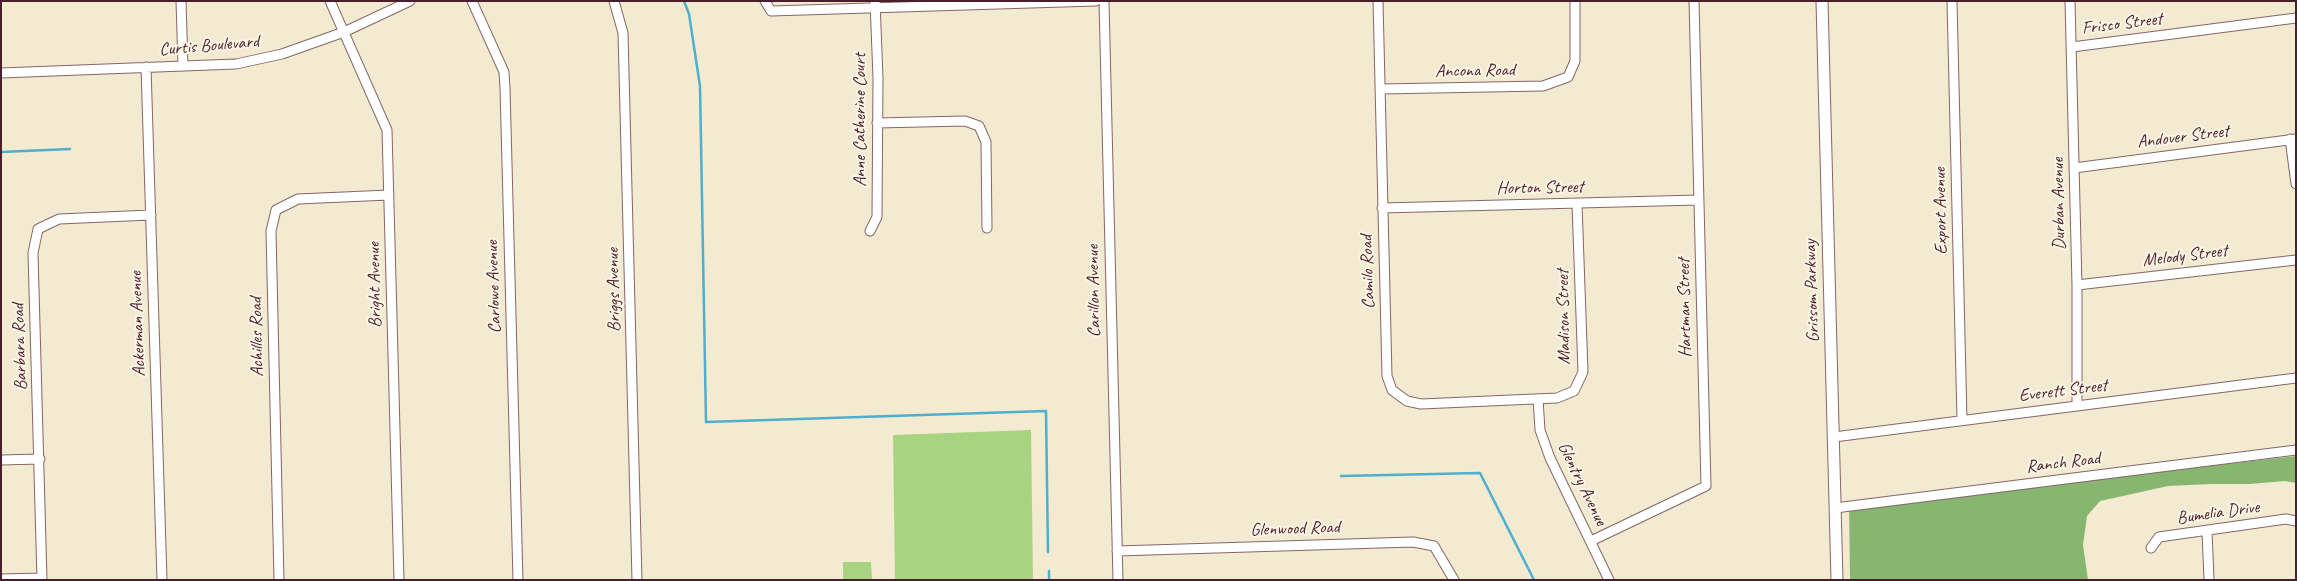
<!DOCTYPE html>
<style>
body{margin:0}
#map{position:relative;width:2297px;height:581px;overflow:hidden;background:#f3ebd1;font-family:Caveat,sans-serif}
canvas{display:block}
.frame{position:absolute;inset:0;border:2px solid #4a1f2b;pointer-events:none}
</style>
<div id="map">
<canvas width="2297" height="581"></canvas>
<div class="frame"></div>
</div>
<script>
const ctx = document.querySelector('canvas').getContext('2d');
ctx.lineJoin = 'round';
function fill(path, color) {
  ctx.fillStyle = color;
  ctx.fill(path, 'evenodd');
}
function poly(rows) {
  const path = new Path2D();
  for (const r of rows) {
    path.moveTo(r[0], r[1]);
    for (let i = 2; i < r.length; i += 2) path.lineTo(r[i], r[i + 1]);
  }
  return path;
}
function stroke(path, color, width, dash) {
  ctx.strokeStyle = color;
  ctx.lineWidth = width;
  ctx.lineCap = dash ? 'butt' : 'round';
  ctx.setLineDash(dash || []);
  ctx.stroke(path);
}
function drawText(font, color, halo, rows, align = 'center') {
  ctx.font = font + ' Caveat,sans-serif';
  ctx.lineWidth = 4;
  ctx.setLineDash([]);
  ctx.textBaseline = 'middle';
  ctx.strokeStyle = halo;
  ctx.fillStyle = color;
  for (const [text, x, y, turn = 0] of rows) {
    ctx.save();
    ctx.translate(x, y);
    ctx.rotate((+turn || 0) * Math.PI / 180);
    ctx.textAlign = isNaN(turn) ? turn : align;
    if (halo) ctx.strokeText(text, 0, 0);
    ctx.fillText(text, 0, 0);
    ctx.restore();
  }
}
fill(poly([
 [1031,430,1033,580,895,580,893,435],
 [843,562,871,562,872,580,843,580]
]), '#a8d481');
fill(poly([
 [2296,456,2296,483,2285,481,2250,484,2211,484,2168,486,2100,501,2087,516,2083,545,2088,580,1850,580,1849,507]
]), '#86b66f');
stroke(poly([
 [684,1,689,14,700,86,706,422,1046,411,1048,552],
 [1,152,70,149],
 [1341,476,1480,473,1534,580],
 [1049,571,1049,580]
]), '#4eaecd', 2.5);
const minor = poly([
 [181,1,183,66],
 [330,1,387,130,399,580],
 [472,1,504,72,505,88,518,580],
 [614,1,623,33,637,580],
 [765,1,771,11,1096,1],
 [1104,1,1118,580],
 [1378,1,1387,376,1392,390,1407,401,1421,404,1557,398,1574,391,1583,372,1577,204],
 [1952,1,1962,420],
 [2070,1,2077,285,2077,406],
 [2072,47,2296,18],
 [146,67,162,580],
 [1,73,236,64,282,54,344,32,410,1],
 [1381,89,1543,86,1568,77,1575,61,1575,1],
 [877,123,965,121,979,126,986,142,987,228],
 [2290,139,2296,184],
 [2074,168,2296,139],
 [1382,208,1698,200],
 [870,231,877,217,878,78,875,1],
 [2077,285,2296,260],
 [1538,399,1540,430,1550,458,1609,580],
 [1834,437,2296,378],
 [1,460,40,459],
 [1835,508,2296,450],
 [2207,531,2209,580],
 [1591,541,1706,486,1694,1],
 [2151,548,2159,537,2286,519,2296,521],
 [1117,551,1413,542,1434,546,1454,580],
 [1,579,42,578],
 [42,580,33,253,38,229,59,219,151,215],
 [279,580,271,231,276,210,298,199,389,195]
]);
const major = poly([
 [1822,1,1837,580]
]);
stroke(minor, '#856665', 11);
stroke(major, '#856665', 13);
stroke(minor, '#fff', 9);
stroke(major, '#fff', 11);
drawText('18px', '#4a1f2b', '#fcf5e5', [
 ["Frisco Street",2122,24,-7],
 ["Curtis Boulevard",209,46,-5],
 ["Ancona Road",1475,71,-1],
 ["Anne Catherine Court",860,120,-90],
 ["Andover Street",2183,137,-7],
 ["Horton Street",1540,188,-1],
 ["Durban Avenue",2059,204,-91],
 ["Export Avenue",1941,211,-91],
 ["Melody Street",2185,256,-7],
 ["Camilo Road",1368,272,-92],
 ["Bright Avenue",375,285,-91],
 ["Carlowe Avenue",494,287,-92],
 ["Briggs Avenue",614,290,-91],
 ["Carillon Avenue",1094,291,-91],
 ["Grissom Parkway",1812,291,-92],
 ["Hartman Street",1685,308,-91],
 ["Madison Street",1564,317,-91],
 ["Ackerman Avenue",138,324,-92],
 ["Achilles Road",257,337,-91],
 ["Barbara Road",20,347,-92],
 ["Everett Street",2063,391,-7],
 ["Ranch Road",2063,463,-7],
 ["Glentry Avenue",1582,484,64],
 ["Bumelia Drive",2218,513,-8],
 ["Glenwood Road",1295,529,-2]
]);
</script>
